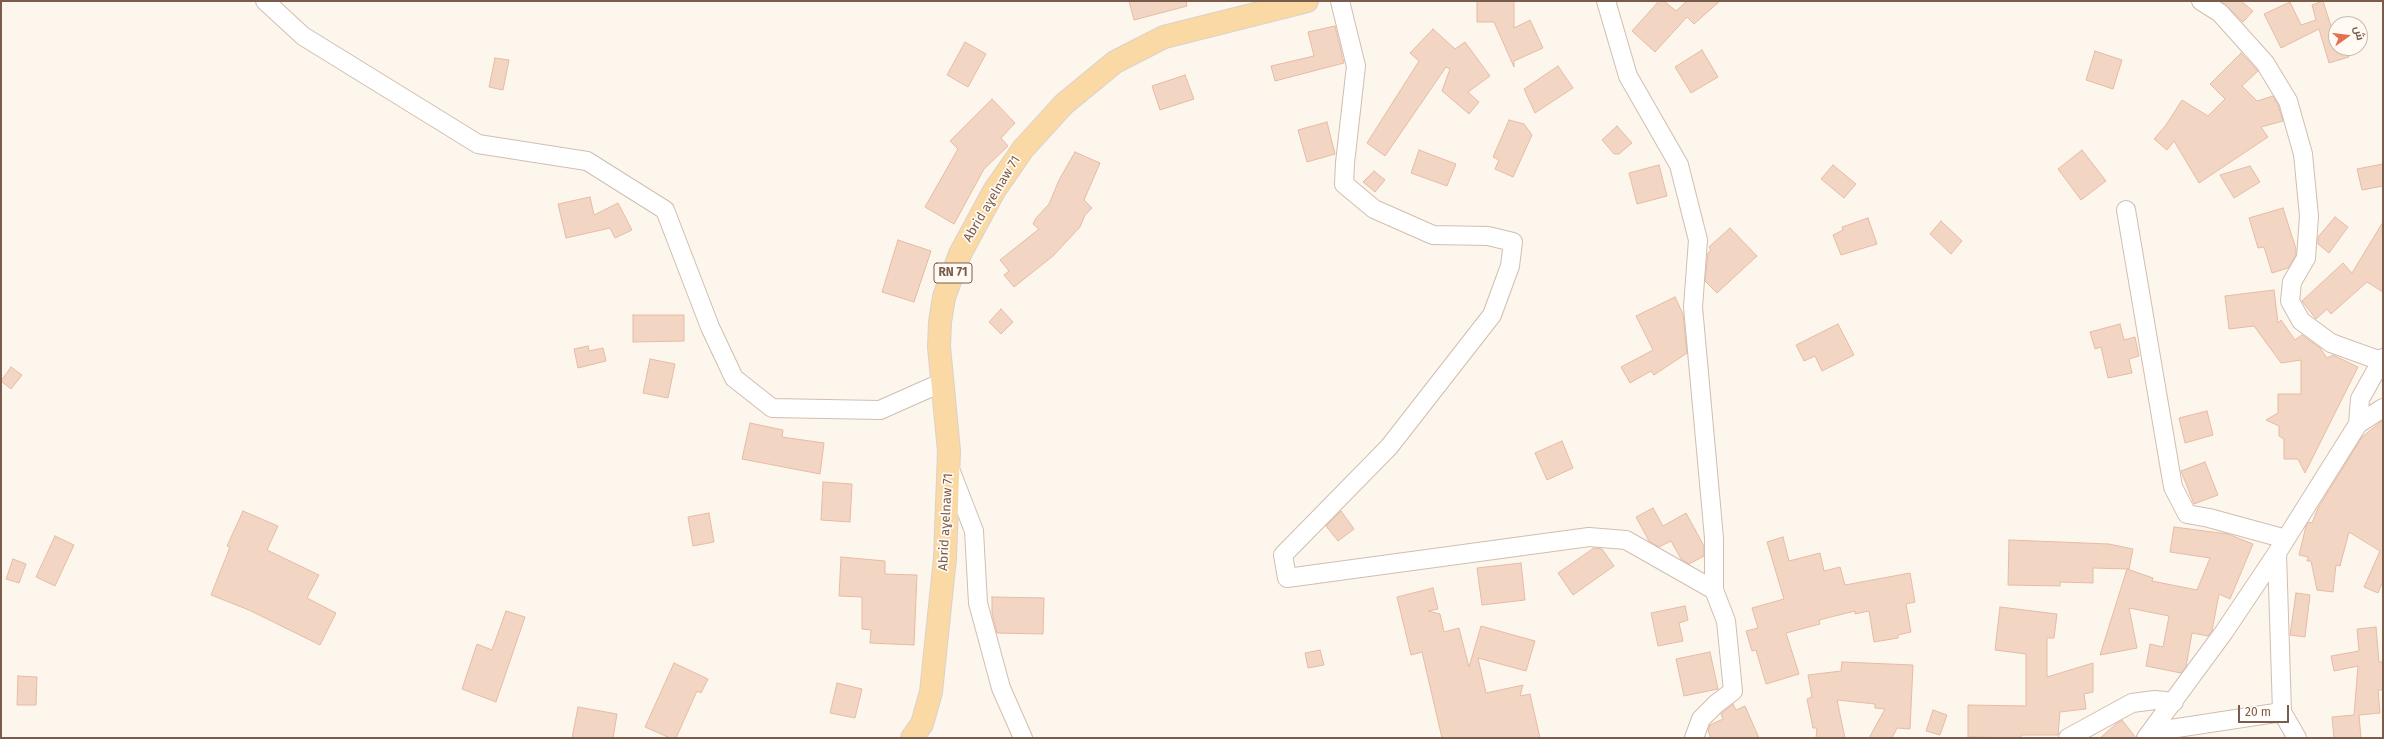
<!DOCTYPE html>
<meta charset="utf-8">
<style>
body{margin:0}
#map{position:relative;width:2384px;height:739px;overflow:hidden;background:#fdf6ec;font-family:"Fira Sans",Cairo,sans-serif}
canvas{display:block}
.frame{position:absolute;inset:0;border:2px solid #7a5c4d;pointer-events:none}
.north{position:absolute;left:2328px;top:16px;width:40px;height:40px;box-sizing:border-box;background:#fffaf3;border:1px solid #cabbb1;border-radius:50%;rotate:76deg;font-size:11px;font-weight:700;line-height:16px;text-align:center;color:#7a5c4d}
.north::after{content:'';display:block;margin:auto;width:14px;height:18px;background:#e76f51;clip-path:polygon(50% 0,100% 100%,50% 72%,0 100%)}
.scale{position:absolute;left:2238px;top:705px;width:51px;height:18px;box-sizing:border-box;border:2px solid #7a5c4d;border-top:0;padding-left:5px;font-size:12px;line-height:14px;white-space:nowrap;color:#7a5c4d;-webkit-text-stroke:3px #fffaf3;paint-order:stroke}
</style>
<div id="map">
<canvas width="2384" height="739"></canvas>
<div class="frame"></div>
<div class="north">ش</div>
<div class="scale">20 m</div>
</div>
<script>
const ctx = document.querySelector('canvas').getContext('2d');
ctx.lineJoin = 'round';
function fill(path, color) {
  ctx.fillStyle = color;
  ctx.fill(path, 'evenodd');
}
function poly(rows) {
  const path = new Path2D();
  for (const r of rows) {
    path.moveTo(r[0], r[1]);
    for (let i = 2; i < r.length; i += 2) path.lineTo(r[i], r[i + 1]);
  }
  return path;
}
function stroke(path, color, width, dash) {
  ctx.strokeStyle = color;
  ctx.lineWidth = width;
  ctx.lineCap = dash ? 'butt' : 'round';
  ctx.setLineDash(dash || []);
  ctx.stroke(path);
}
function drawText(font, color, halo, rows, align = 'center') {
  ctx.font = font + ' "Fira Sans",sans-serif';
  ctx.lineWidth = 3.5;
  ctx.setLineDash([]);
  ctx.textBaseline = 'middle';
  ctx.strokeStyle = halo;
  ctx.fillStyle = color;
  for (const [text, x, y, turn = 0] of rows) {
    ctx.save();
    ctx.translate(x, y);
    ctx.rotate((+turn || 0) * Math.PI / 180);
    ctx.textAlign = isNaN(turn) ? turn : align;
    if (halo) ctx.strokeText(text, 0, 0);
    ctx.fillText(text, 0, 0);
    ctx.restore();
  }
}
const building = poly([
 [1129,1,1186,1,1187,6,1134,20,1129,1],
 [1477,1,1514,1,1514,28,1530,20,1543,48,1514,61,1514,67,1494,22,1477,22,1477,1],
 [1659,1,1664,1,1676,11,1687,1,1720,1,1694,24,1687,17,1655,52,1632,31,1659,1],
 [2221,1,2241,1,2253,11,2243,22,2221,1],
 [2323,1,2331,26,2336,25,2336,48,2347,48,2349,57,2329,63,2319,29,2281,48,2264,14,2290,2,2301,25,2316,20,2312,5,2323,1],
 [1335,26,1344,63,1275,81,1271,66,1314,56,1308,32,1335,26],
 [1433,29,1455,49,1465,42,1490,76,1468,92,1479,102,1469,114,1442,91,1450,69,1446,67,1385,156,1367,143,1419,61,1410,53,1433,29],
 [965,42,986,54,968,87,947,75,965,42],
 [1702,50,1718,77,1691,93,1675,67,1702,50],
 [2095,51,2122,60,2113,89,2086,80,2095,51],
 [2241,53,2258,71,2242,86,2257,101,2273,96,2278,105,2283,121,2261,127,2268,137,2199,183,2174,141,2167,150,2154,139,2166,125,2182,100,2208,116,2225,99,2210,84,2241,53],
 [495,58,509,60,503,90,489,87,495,58],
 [1558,66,1573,88,1535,113,1524,89,1558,66],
 [1185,75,1194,99,1160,110,1152,86,1185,75],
 [992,99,1015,123,1001,138,1008,146,984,169,954,224,925,207,958,149,950,141,992,99],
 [1509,120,1524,124,1532,135,1513,177,1495,169,1499,160,1493,157,1509,120],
 [1327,122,1335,154,1307,162,1298,130,1327,122],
 [1617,126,1632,143,1619,154,1614,154,1602,140,1617,126],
 [1419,150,1456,164,1447,186,1411,173,1419,150],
 [2082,150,2106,181,2081,200,2058,169,2082,150],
 [1075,152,1100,163,1084,200,1092,208,1085,215,1080,227,1053,256,1014,287,1004,275,1009,271,1000,260,1039,229,1033,224,1036,218,1049,204,1059,180,1075,152],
 [2383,164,2383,186,2362,190,2357,169,2383,164],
 [1659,165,1667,196,1637,204,1629,173,1659,165],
 [1833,165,1856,184,1844,198,1821,179,1833,165],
 [2250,166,2260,182,2234,198,2220,175,2250,166],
 [1374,171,1385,180,1375,192,1363,182,1374,171],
 [590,197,594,215,618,203,632,230,615,238,610,228,566,238,558,204,590,197],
 [2283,208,2296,249,2296,255,2288,268,2272,273,2264,247,2258,248,2249,218,2283,208],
 [2335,217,2348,227,2329,253,2318,244,2318,237,2335,217],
 [1868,218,1877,244,1841,255,1833,235,1843,230,1842,227,1868,218],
 [1941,221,1962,241,1951,254,1930,234,1941,221],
 [2383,222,2383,292,2367,282,2331,314,2327,309,2316,319,2302,301,2343,263,2352,273,2383,222],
 [1730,228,1757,256,1717,293,1705,281,1708,253,1711,250,1709,247,1730,228],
 [898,240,931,251,914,302,882,292,898,240],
 [2274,290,2278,323,2281,320,2295,340,2302,335,2320,348,2327,358,2333,355,2358,367,2305,473,2298,459,2284,459,2284,439,2279,436,2279,426,2266,420,2278,413,2278,394,2301,394,2301,360,2281,363,2254,326,2229,329,2225,296,2274,290],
 [1675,297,1683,314,1687,353,1654,375,1651,371,1630,383,1621,367,1653,350,1636,316,1675,297],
 [1001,309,1013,322,1001,334,989,322,1001,309],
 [633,315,684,315,684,341,633,342,633,315],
 [1838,324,1854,355,1822,371,1815,356,1804,361,1796,345,1838,324],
 [2120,324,2124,340,2135,337,2139,356,2129,359,2132,373,2108,378,2101,347,2095,349,2090,332,2120,324],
 [588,346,589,351,603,348,606,361,578,368,574,349,588,346],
 [650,359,675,364,668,398,643,393,650,359],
 [11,367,22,375,11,389,1,381,11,367],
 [2207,411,2213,435,2185,443,2179,418,2207,411],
 [2383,420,2383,581,2378,593,2364,587,2380,551,2349,532,2340,566,2336,565,2333,592,2317,590,2311,561,2307,561,2308,557,2299,555,2306,526,2309,522,2312,523,2318,508,2362,437,2383,420],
 [750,423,783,430,782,437,824,443,820,474,742,459,750,423],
 [1562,441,1573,468,1547,480,1535,453,1562,441],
 [2205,462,2218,495,2194,504,2181,471,2205,462],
 [823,482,852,484,850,522,821,520,823,482],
 [1653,508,1663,526,1686,513,1704,546,1704,556,1689,564,1681,559,1671,541,1659,547,1649,541,1636,517,1653,508],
 [243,511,278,526,267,550,319,575,307,598,336,613,320,645,249,610,211,595,230,547,227,546,243,511],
 [1341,511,1354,529,1338,541,1326,526,1341,511],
 [709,513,714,542,693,546,688,517,709,513],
 [2174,527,2228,534,2253,544,2230,599,2219,594,2212,631,2208,636,2192,633,2186,667,2181,673,2146,666,2150,644,2163,647,2169,616,2129,608,2137,648,2100,655,2127,569,2153,578,2152,581,2197,590,2210,558,2170,552,2174,527],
 [55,536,74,545,55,586,36,577,55,536],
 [1783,537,1789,561,1820,553,1824,571,1840,567,1845,585,1910,573,1915,602,1906,604,1911,632,1898,635,1898,638,1874,642,1869,611,1855,614,1855,611,1819,620,1820,624,1786,633,1799,674,1766,684,1756,650,1752,651,1746,631,1758,628,1752,608,1784,599,1767,542,1783,537],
 [2009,540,2109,544,2133,549,2129,569,2093,568,2093,583,2060,582,2060,586,2008,585,2009,540],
 [1594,548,1602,549,1614,566,1573,595,1558,573,1594,548],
 [841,557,885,561,885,574,917,575,914,645,870,643,871,630,862,629,862,597,839,596,841,557],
 [13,559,26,564,19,583,6,579,13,559],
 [1521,563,1525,600,1482,605,1477,568,1521,563],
 [1433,588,1438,609,1428,611,1440,614,1444,632,1459,628,1469,667,1481,626,1535,641,1526,671,1478,658,1486,693,1523,685,1520,696,1530,694,1540,738,1442,738,1422,652,1411,655,1397,597,1433,588],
 [2296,593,2310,595,2305,637,2290,635,2296,593],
 [992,597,1044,598,1043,634,997,633,992,613,992,597],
 [1685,606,1688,620,1679,623,1683,641,1658,646,1651,613,1685,606],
 [2000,607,2057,614,2054,638,2047,638,2047,677,2093,663,2093,692,2084,694,2086,709,2060,712,2058,735,2021,735,2021,738,1968,737,1968,705,2026,706,2026,654,1995,650,2000,607],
 [506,611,525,617,496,702,462,689,477,644,492,650,506,611],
 [2376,627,2379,662,2383,662,2383,690,2378,690,2380,713,2359,715,2361,738,2334,738,2332,717,2354,715,2358,666,2334,671,2331,656,2359,651,2357,629,2376,627],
 [1320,650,1324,665,1308,668,1305,653,1320,650],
 [1710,652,1718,689,1684,696,1676,659,1710,652],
 [1842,662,1913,665,1910,729,1897,728,1892,738,1869,738,1885,709,1875,708,1875,704,1837,700,1845,738,1816,738,1817,728,1813,728,1807,699,1812,697,1808,675,1841,671,1842,662],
 [674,663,708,679,701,693,697,691,676,738,670,738,645,727,674,663],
 [18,676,37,677,36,705,17,705,18,676],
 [837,683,862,689,855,718,830,713,837,683],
 [1733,704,1736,710,1745,706,1759,738,1711,738,1708,731,1710,725,1723,719,1721,714,1733,704],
 [578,707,617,714,613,738,572,738,578,707],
 [1933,710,1947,715,1940,735,1926,731,1933,710],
 [2122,720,2136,738,2100,738,2116,724,2122,720]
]);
fill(building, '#f3d5c3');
stroke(building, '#e6bba3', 1);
const minor = poly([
 [265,1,303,36,478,144,587,161,665,210,710,327,734,378,772,408,880,410,943,382],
 [1340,1,1356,66,1345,163,1344,184,1374,209,1433,235,1488,236,1513,242,1510,266,1492,315,1389,447,1283,555,1287,578,1589,537,1626,540,1714,590,1726,621,1733,691,1716,704,1701,719,1694,738],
 [1606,1,1628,76,1679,165,1698,240,1693,307,1714,538,1714,590],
 [2201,1,2220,13,2265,63,2288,101,2303,154,2309,216,2306,258,2292,282,2290,301,2301,321,2331,343,2381,361],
 [2126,210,2173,487,2187,514,2209,518,2286,539],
 [2358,424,2360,399,2383,358],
 [950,469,974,531,978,603,1001,688,1023,738],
 [2277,553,2282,712,2297,738],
 [2151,732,2282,712],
 [2068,738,2132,703,2155,700,2174,702],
 [2146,738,2224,632,2277,553,2358,424,2383,408]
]);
const primary = poly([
 [912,738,922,724,931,692,945,558,949,451,939,347,940,322,944,297,960,254,994,191,1023,149,1064,104,1115,62,1164,37,1307,1]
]);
stroke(minor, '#d1beb0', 20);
stroke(primary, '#dad1cd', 24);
stroke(minor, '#fff', 18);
stroke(primary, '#fbd9a5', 22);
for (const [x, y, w] of [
 [953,273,38]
]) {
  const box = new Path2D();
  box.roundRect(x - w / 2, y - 10, w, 20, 3);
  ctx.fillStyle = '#fffaf3';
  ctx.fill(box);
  stroke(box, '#7a5c4d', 1);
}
drawText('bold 12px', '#7a5c4d', null, [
 ["RN 71",953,273]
]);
drawText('13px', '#7a5c4d', '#fffaf3', [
 ["Abrid aɣelnaw 71",992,199,-59],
 ["Abrid aɣelnaw 71",946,522,-87]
]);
</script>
